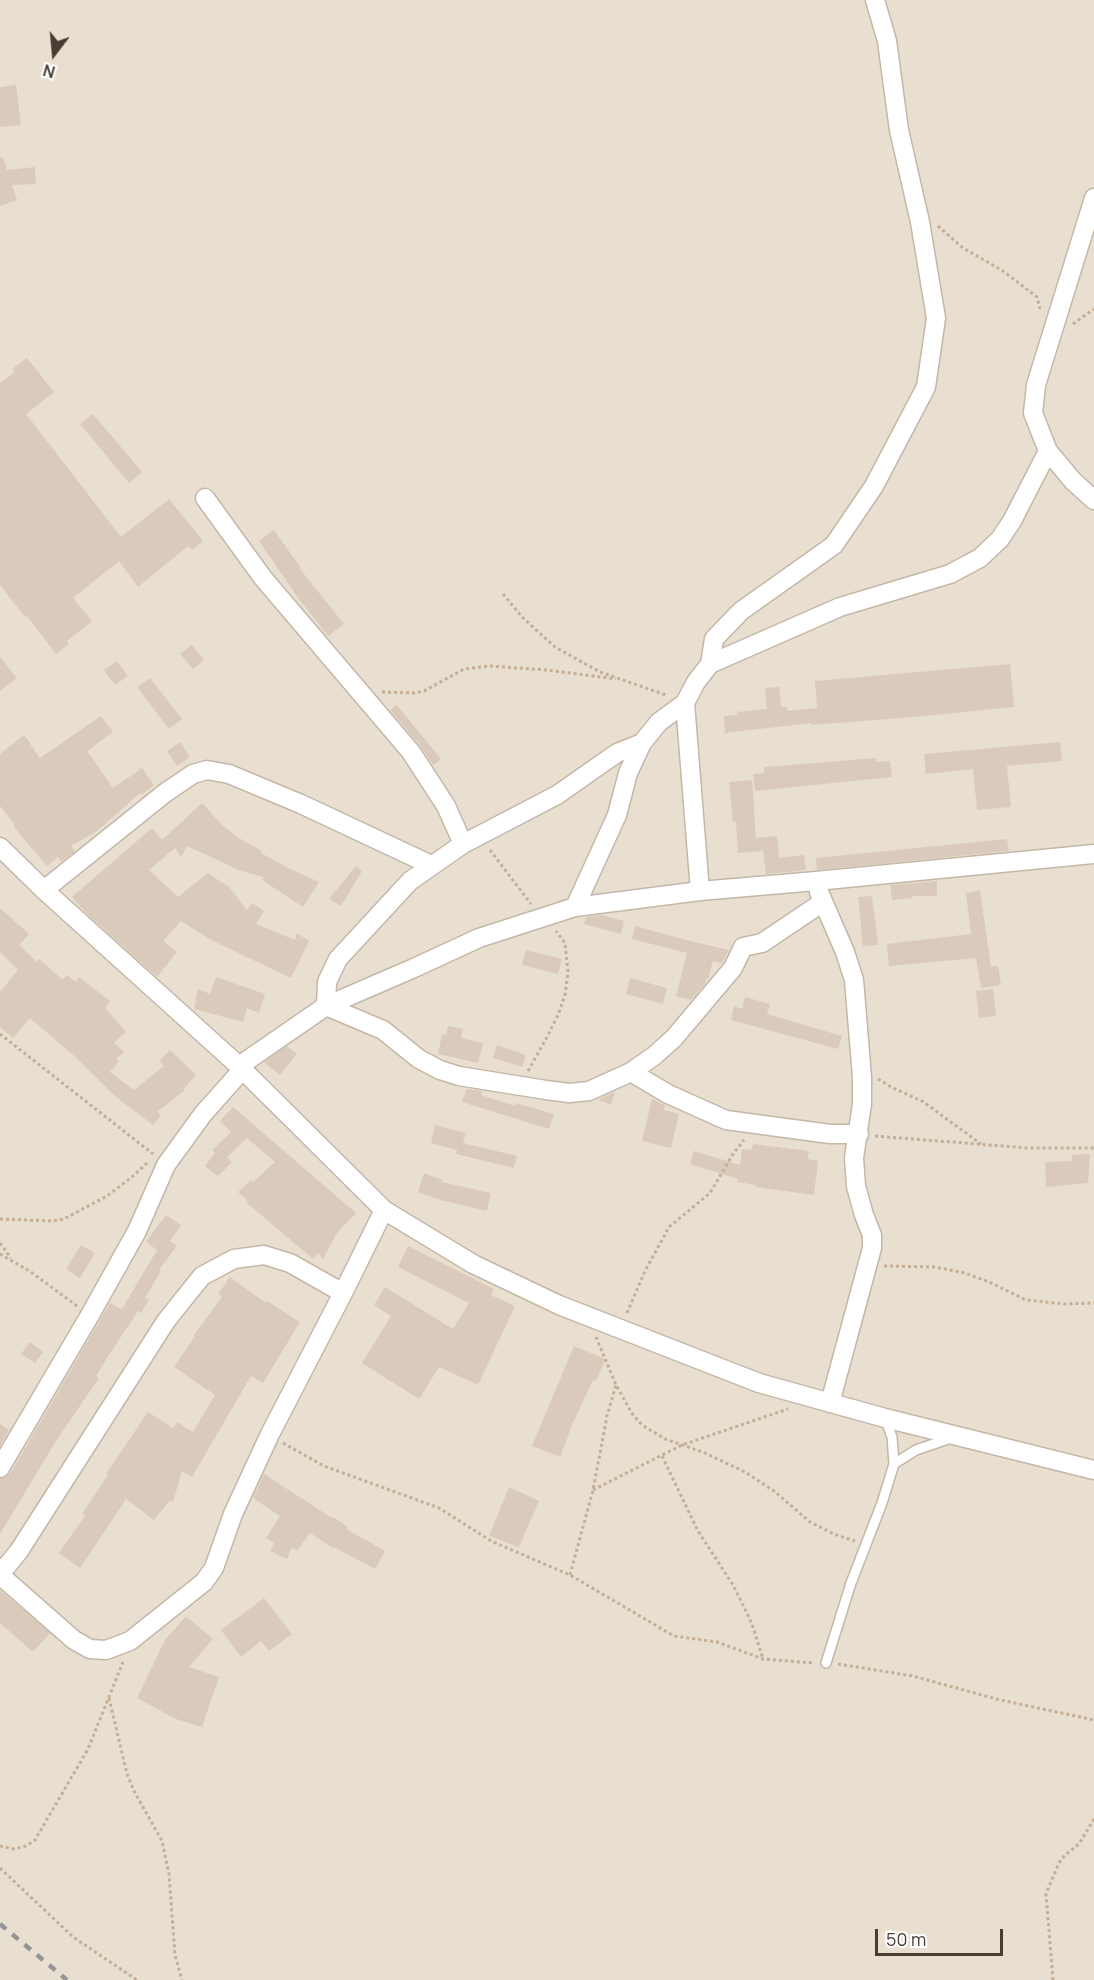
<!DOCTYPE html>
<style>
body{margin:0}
#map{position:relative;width:1094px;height:1980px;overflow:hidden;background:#f4ede4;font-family:Manrope,sans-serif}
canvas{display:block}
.north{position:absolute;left:24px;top:24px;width:60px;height:60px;-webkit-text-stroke:4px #fff;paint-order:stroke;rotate:196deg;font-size:16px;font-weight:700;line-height:24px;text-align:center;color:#473d33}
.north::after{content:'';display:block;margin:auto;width:21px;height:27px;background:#473d33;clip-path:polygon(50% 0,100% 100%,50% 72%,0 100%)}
.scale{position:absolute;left:875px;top:1929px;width:128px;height:27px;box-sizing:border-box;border:3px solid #473d33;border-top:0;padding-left:8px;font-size:18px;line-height:21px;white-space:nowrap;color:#473d33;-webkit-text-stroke:4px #fff;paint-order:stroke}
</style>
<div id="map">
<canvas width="1094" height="1980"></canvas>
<div class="north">N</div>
<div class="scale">50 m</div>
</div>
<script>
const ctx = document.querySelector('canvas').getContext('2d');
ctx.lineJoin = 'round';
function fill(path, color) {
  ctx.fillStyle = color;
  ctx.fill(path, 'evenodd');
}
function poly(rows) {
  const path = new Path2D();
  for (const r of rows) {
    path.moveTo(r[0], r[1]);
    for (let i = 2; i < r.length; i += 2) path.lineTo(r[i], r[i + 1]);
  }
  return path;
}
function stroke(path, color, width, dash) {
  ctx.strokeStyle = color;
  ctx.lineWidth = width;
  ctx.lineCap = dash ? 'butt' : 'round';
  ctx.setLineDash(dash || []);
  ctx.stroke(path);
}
fill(poly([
 [0,0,1094,0,1094,1980,0,1980]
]), '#e9dfd1');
fill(poly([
 [16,85,21,125,0,127,0,87],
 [0,157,3,157,7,170,35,167,36,184,12,185,17,200,0,206],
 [27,358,54,392,26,414,121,537,169,499,203,541,192,550,188,546,138,587,119,561,73,598,92,621,67,641,69,644,56,654,27,616,25,617,0,585,0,383,15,372,12,369],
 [93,414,142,472,129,483,80,424],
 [274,530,301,568,300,569,344,624,328,636,299,599,259,541],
 [192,645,204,660,193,669,180,654],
 [0,657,17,678,0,691],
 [117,661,128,676,115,685,104,670],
 [1010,664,1014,707,914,717,811,725,811,723,725,733,724,716,738,715,737,712,767,709,765,688,779,687,781,707,787,707,787,711,817,708,815,681],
 [150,678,182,719,169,729,137,687],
 [397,705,441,759,433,765,420,745,390,710],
 [101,716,113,732,87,751,113,788,142,768,154,785,141,795,140,793,97,831,71,846,75,851,61,862,58,857,47,866,13,826,15,825,0,806,0,754,24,735,40,758],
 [180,742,190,757,177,766,167,751],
 [1060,742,1062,761,1007,766,1011,807,977,810,973,769,926,774,924,754],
 [876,758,877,762,890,761,892,777,755,791,753,774,764,773,764,767],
 [752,780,756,838,777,836,779,858,804,855,806,870,766,874,763,851,738,853,736,822,733,822,729,782],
 [202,803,221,824,237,837,262,851,261,853,288,868,319,882,303,907,262,880,264,877,241,871,187,846,181,857,175,848,149,870,178,897,208,873,230,888,247,910,252,903,264,911,256,924,295,940,297,933,309,941,291,978,211,940,181,921,163,941,177,952,157,977,86,913,72,897,152,828,162,840],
 [1007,839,1009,851,817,870,816,858],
 [356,866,362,871,341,906,329,899],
 [937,881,937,896,912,896,912,898,892,900,890,885],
 [980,891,991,967,998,966,1001,985,981,988,976,958,889,966,887,944,971,934,966,893],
 [872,896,878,945,863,946,858,897],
 [0,908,29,934,19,945,37,962,39,959,63,980,67,975,76,982,79,977,110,1001,105,1008,126,1032,114,1043,124,1052,116,1059,119,1061,110,1072,134,1090,164,1066,159,1061,170,1050,196,1075,184,1088,185,1090,157,1112,161,1115,153,1125,116,1097,72,1054,30,1018,13,1038,0,1027,0,992,18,970,0,952],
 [602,915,624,921,621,934,584,924,586,917],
 [635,926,690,941,729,950,722,963,713,961,708,979,706,978,705,984,691,1000,676,996,687,953,632,939],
 [526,950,562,959,558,974,522,965],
 [216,977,265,994,259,1013,247,1008,243,1022,194,1009,198,989,210,994],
 [630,978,667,988,663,1004,626,994],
 [993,989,996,1016,979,1018,976,991],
 [745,997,770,1004,767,1014,842,1036,838,1049,731,1020,734,1006,742,1009],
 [448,1026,463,1029,461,1038,483,1043,478,1063,438,1054,442,1034,446,1035],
 [497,1045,526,1055,522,1067,493,1058],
 [287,1046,297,1054,280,1075,264,1062],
 [467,1089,482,1091,481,1095,515,1106,516,1103,554,1114,549,1129,462,1102],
 [615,1092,611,1105,599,1100,599,1099],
 [652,1099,665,1105,664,1110,679,1114,671,1148,642,1141],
 [233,1107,356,1213,337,1233,323,1259,318,1253,313,1259,246,1202,247,1200,238,1192,251,1180,253,1182,275,1162,247,1138,227,1157,232,1162,218,1176,205,1166,215,1153,212,1150,231,1132,220,1121],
 [435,1125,466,1133,463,1143,517,1156,514,1168,456,1154,457,1150,431,1143],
 [753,1144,809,1151,808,1159,818,1161,814,1195,755,1187,756,1185,737,1182,738,1179,690,1164,694,1151,740,1165,742,1149,752,1150],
 [1090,1154,1088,1183,1046,1187,1045,1162,1072,1161,1072,1155],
 [424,1173,442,1180,442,1182,491,1193,487,1211,441,1200,418,1192],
 [166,1215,181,1225,170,1241,177,1246,159,1270,161,1271,145,1298,149,1300,141,1313,138,1311,112,1350,96,1376,99,1378,56,1441,0,1534,0,1479,6,1477,10,1474,110,1303,122,1309,157,1250,146,1242],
 [81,1245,95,1253,80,1278,66,1269],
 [408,1246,494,1289,491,1295,515,1306,478,1385,439,1367,419,1399,362,1363,391,1316,374,1305,385,1287,453,1329,469,1303,398,1267],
 [230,1277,266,1303,267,1301,300,1322,263,1383,251,1376,192,1477,182,1471,173,1502,169,1501,154,1520,126,1499,80,1568,59,1553,85,1516,82,1514,108,1475,106,1474,148,1412,173,1428,177,1422,193,1432,215,1395,174,1367,195,1336,194,1335,222,1297,218,1294],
 [30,1342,43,1352,35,1363,21,1354],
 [574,1346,605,1359,596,1381,593,1380,572,1425,560,1457,532,1446],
 [0,1424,9,1430,0,1446],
 [264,1474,332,1518,333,1517,348,1527,346,1529,385,1551,375,1569,334,1547,333,1548,310,1533,297,1551,292,1547,287,1559,270,1551,274,1543,266,1538,280,1516,253,1498],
 [509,1487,539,1501,519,1547,489,1536],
 [0,1590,50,1633,33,1652,0,1623],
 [264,1598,292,1634,269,1651,261,1641,241,1657,221,1630],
 [186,1616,213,1639,189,1667,219,1677,202,1727,176,1719,137,1698,165,1640]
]), '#dacabb');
const service = poly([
 [894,1464,916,1450,951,1438],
 [826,1663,851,1583,882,1503,894,1464,892,1437,885,1418]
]);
const minor = poly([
 [1094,198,1036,385,1033,413,1048,451,1073,481,1094,500],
 [205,498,263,578,411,752,446,806,463,844],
 [710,664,714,639,741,611,834,545,874,486,926,387,936,318,920,222,899,130,887,41,875,0],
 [685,703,700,891],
 [642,743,617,753,557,795,463,844,410,881,338,959,327,982,326,1006,383,1030,419,1059,440,1070,459,1076,546,1090,569,1093,589,1091,631,1072,654,1056,674,1038,733,968,743,947,762,943,823,902],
 [0,847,44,890,239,1066,384,1210,473,1264,559,1305,759,1383,885,1418,1094,1470],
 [44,890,165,793,193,774,207,770,229,774,301,804,431,865],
 [819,892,845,952,854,980,862,1077,862,1104,854,1158,856,1186,864,1215,872,1235,872,1248,830,1403],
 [575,907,617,815,628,773,642,743,659,722,685,703,696,682,710,664,840,607,950,574,980,558,1000,539,1012,521,1048,451],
 [239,1066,326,1006,414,968,479,938,575,907,700,891,816,881,1094,854],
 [631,1072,668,1094,726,1120,830,1134,859,1134],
 [0,1468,90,1315,137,1231,166,1165,203,1114,243,1069],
 [0,1568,6,1567,19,1551,166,1321,202,1276,234,1259,264,1255,290,1263,343,1293],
 [0,1575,74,1640,90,1649,106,1650,130,1641,204,1582,214,1568,233,1514,270,1434,343,1293,384,1210]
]);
stroke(service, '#c4b7a8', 12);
stroke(minor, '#c4b7a8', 21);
stroke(poly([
 [938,226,963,248,1003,271,1037,297,1040,309],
 [1073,324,1094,309],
 [503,594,523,618,555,647,600,672,666,695],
 [382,692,414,693,424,691,464,669,490,666,547,670,616,679],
 [490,850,531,904],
 [0,1034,153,1154],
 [528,1071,546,1039,558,1015,565,995,568,972,565,943,556,931],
 [878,1079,893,1088,922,1101,981,1144],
 [875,1136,1028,1148,1094,1148],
 [0,1219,53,1221,64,1219,107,1196,132,1177,147,1163],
 [0,1243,11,1258],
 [0,1254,31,1272,77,1306],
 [884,1266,935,1267,965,1273,989,1282,1026,1300,1064,1304,1094,1303],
 [627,1313,645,1271,669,1227,710,1193,733,1154,744,1140],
 [596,1337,616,1385,633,1415,642,1425,665,1439,705,1453,745,1472,774,1491,810,1522,834,1534,855,1541],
 [283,1443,324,1466,439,1508,491,1541,570,1575,674,1636,717,1642,763,1659,814,1663],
 [662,1456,698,1531,733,1585,743,1605,752,1624,763,1659],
 [593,1490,682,1445,788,1409],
 [570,1575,593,1490,607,1416,616,1385],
 [838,1664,913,1676,996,1699,1094,1720],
 [109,1698,127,1774,134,1791,162,1841,169,1874,175,1955,182,1980],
 [0,1846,14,1849,26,1846,35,1840,88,1749,123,1662],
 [0,1868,73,1937,137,1980],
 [1053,1980,1046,1894,1059,1863,1065,1855,1079,1844,1094,1819]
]), '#c4ae95', 3, [3, 3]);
stroke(service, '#fff', 9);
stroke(minor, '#fff', 18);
stroke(poly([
 [0,1924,67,1980]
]), '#959595', 4.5, [8, 8]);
</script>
